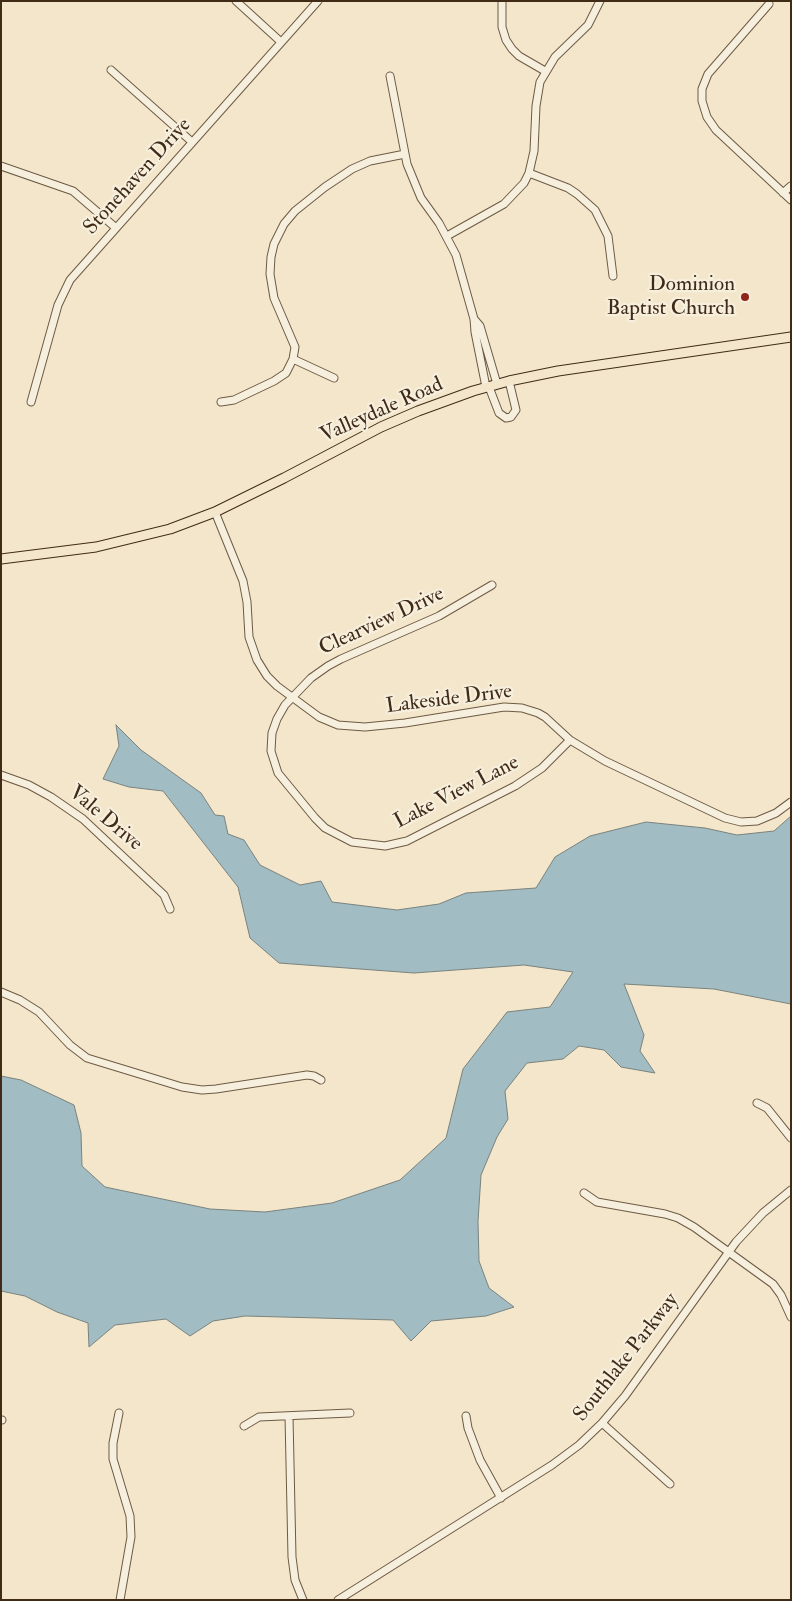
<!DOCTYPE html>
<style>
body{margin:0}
#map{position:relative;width:792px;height:1601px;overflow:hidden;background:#f3e6ca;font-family:"IM FELL Double Pica",serif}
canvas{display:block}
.frame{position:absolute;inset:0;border:2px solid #402b17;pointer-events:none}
</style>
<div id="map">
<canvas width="792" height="1601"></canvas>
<div class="frame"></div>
</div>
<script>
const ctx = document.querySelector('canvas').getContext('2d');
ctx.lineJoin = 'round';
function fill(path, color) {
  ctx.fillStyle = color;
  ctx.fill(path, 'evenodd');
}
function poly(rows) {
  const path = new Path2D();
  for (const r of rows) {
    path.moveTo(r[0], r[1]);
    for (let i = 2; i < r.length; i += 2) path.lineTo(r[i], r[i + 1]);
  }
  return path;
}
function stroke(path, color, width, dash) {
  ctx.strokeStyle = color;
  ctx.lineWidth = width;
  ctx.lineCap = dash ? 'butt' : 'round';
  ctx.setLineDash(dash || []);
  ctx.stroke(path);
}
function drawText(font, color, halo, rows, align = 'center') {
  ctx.font = font + ' "IM FELL Double Pica",serif';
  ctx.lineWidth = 4.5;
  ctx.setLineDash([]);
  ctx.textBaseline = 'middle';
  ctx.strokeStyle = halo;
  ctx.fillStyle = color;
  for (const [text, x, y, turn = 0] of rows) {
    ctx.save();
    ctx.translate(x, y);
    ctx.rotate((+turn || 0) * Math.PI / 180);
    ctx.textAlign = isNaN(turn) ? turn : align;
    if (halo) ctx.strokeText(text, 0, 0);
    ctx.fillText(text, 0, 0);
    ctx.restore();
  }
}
const water = poly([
 [116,725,141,750,201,793,215,815,224,816,228,834,244,840,260,865,300,885,321,881,332,902,397,910,439,904,466,893,536,888,555,857,590,836,646,822,705,828,737,835,774,831,791,816,791,1004,714,989,624,984,644,1035,640,1051,655,1073,621,1067,604,1050,579,1046,563,1059,527,1063,505,1091,508,1119,497,1137,481,1175,478,1221,479,1261,489,1288,514,1307,486,1316,431,1321,411,1341,393,1320,245,1316,213,1321,190,1336,166,1319,115,1325,89,1347,88,1323,57,1312,25,1296,1,1291,1,1076,21,1080,74,1105,81,1133,82,1166,105,1187,210,1209,265,1212,332,1203,400,1180,446,1138,463,1069,507,1012,550,1007,573,972,524,965,414,973,279,963,250,938,238,887,163,791,129,787,103,779,119,746,116,725]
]);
fill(water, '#a1bcc2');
stroke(water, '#7a827e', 1);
const minor = poly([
 [236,1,281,42],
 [502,1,502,27,506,40,512,49,519,56,545,71],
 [769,4,708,74,702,89,702,101,707,117,716,130,791,200],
 [111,70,192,142],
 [390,76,407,164,421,198,439,223,456,255,474,319,475,332,486,387],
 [1,166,73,191,116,228],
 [529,173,568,188,577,194,595,210,608,236,613,276],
 [783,193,791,186],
 [447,236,504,204,524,183,529,173,534,151,536,106,540,82,555,57,588,25,600,1],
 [474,319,480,326,497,384],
 [293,359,334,378],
 [489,387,499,413,506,418,511,417,516,410,509,381],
 [31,402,58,305,70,280,318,1],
 [221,402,234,400,274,381,286,373,293,359,295,347,274,298,270,274,271,257,274,244,284,224,295,211,325,187,352,169,370,161,405,154],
 [215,512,243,581,247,602,249,637,257,660,267,676,277,686,319,717,338,725,365,727,405,723,504,707,522,708,538,713,545,717,570,740,605,761,725,818,741,822,757,821,776,813,791,802],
 [492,585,439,616,341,659,328,666,311,678,285,705,277,719,272,733,271,751,278,773,315,818,325,828,352,842,385,846,407,841,515,786,542,768,570,740],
 [1,775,29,785,51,797,83,819,164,895,170,909],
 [1,992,20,1000,39,1012,70,1045,87,1058,182,1087,202,1090,216,1089,307,1075,314,1076,321,1080],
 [757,1103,767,1108,791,1138],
 [584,1193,597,1202,665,1214,678,1218,694,1227,773,1284,781,1295,791,1317],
 [119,1413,113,1443,113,1459,130,1516,131,1537,120,1600],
 [289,1416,292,1557,295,1580,303,1600],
 [466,1416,468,1428,480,1460,501,1498],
 [1,1420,2,1420],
 [602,1423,670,1484],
 [244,1426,259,1417,350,1413],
 [338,1600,552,1465,579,1445,602,1423,625,1396,736,1242,763,1213,791,1190]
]);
const major = poly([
 [1,559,96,547,170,529,215,512,284,478,381,427,418,411,473,391,509,381,558,371,791,337]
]);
stroke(minor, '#6d5a44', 9);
stroke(major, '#402b17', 11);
stroke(minor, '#f7efdd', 7);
stroke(major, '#f3e6ca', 9);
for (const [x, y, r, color] of [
 [745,297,5,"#8f2418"]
]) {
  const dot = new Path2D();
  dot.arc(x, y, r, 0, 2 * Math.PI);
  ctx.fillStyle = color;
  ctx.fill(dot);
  stroke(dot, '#f7efdd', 2);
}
drawText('21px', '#402b17', '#f7efdd', [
 ["Stonehaven Drive",138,177,-48],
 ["Valleydale Road",382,411,-24],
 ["Clearview Drive",382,622,-25],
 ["Lakeside Drive",449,700,-7],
 ["Lake View Lane",457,793,-27],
 ["Vale Drive",105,819,40],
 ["Southlake Parkway",627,1358,-52]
]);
drawText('21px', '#402b17', '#f7efdd', [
 ["Dominion",735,285],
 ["Baptist Church",735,309]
], 'right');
</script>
